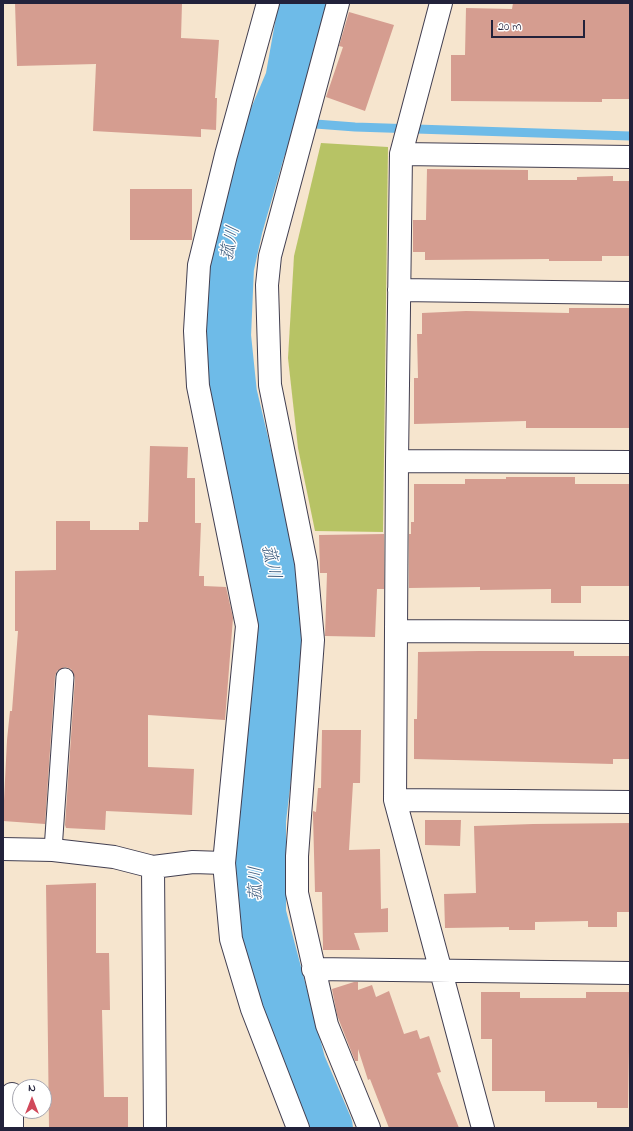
<!DOCTYPE html>
<meta charset="utf-8">
<style>
body{margin:0}
#map{position:relative;width:633px;height:1131px;overflow:hidden;background:#f6e5ce;font-family:"Indie Flower",sans-serif}
canvas{display:block}
.frame{position:absolute;inset:0;border:4px solid #22223b;pointer-events:none}
.north{position:absolute;left:12px;top:1079px;width:40px;height:40px;box-sizing:border-box;background:#fff;border:1px solid #a7a7b1;border-radius:50%;rotate:0deg;font-size:11px;font-weight:700;line-height:16px;text-align:center;color:#22223b}
.north::after{content:'';display:block;margin:auto;width:14px;height:18px;background:#d1495b;clip-path:polygon(50% 0,100% 100%,50% 72%,0 100%)}
.scale{position:absolute;left:491px;top:20px;width:94px;height:18px;box-sizing:border-box;border:2px solid #22223b;border-top:0;padding-left:5px;font-size:12px;line-height:14px;white-space:nowrap;color:#22223b;-webkit-text-stroke:3px #fff;paint-order:stroke}
</style>
<div id="map">
<canvas width="633" height="1131"></canvas>
<div class="frame"></div>
<div class="north">N</div>
<div class="scale">20 m</div>
</div>
<script>
const ctx = document.querySelector('canvas').getContext('2d');
ctx.lineJoin = 'round';
function fill(path, color) {
  ctx.fillStyle = color;
  ctx.fill(path, 'evenodd');
}
function poly(rows) {
  const path = new Path2D();
  for (const r of rows) {
    path.moveTo(r[0], r[1]);
    for (let i = 2; i < r.length; i += 2) path.lineTo(r[i], r[i + 1]);
  }
  return path;
}
function stroke(path, color, width, dash) {
  ctx.strokeStyle = color;
  ctx.lineWidth = width;
  ctx.lineCap = dash ? 'butt' : 'round';
  ctx.setLineDash(dash || []);
  ctx.stroke(path);
}
function drawText(font, color, halo, rows, align = 'center') {
  ctx.font = font + ' "Indie Flower","Klee One",sans-serif';
  ctx.lineWidth = 3;
  ctx.setLineDash([]);
  ctx.textBaseline = 'middle';
  ctx.strokeStyle = halo;
  ctx.fillStyle = color;
  for (const [text, x, y, turn = 0] of rows) {
    ctx.save();
    ctx.translate(x, y);
    ctx.rotate((+turn || 0) * Math.PI / 180);
    ctx.textAlign = isNaN(turn) ? turn : align;
    if (halo) ctx.strokeText(text, 0, 0);
    ctx.fillText(text, 0, 0);
    ctx.restore();
  }
}
fill(poly([
 [321,143,388,147,383,532,315,531,298,448,288,358,294,256]
]), '#b7c365');
stroke(poly([
 [276,121,355,127,630,136]
]), '#6ebbe8', 9);
stroke(poly([
 [307,3,293,81,276,121,259,143,235,226,226,267,223,336,229,394,275,587,277,661,258,820,258,914,298,1065,325,1128]
]), '#6ebbe8', 56);
fill(poly([
 [15,3,182,3,181,38,219,40,215,98,217,98,216,130,201,129,201,137,93,131,96,64,17,66],
 [513,3,630,3,630,99,602,99,602,102,451,101,451,55,465,55,466,8,512,9],
 [349,12,394,25,365,111,326,97,343,47,339,46],
 [427,169,528,170,528,180,577,180,577,177,613,176,613,181,630,181,630,256,602,256,602,261,549,261,549,259,425,260,425,252,413,252,413,220,426,220],
 [130,189,192,189,192,240,130,240],
 [569,308,630,308,630,428,526,428,526,421,414,424,414,378,418,378,417,334,422,334,422,313,466,311,569,313],
 [150,446,188,447,187,478,195,478,195,523,201,523,199,576,204,576,204,586,226,587,233,618,225,720,148,715,148,767,194,769,192,815,106,811,105,830,66,828,65,825,75,678,71,669,65,667,57,671,55,676,45,824,3,821,7,740,10,711,12,711,18,631,15,631,15,571,56,570,56,521,90,521,90,530,139,530,139,522,148,522],
 [506,477,575,477,575,484,630,484,630,586,581,586,581,603,551,603,551,589,480,590,480,587,409,588,409,534,411,534,411,522,414,522,414,484,465,484,465,479,506,479],
 [384,534,384,589,377,589,375,637,325,636,327,573,320,573,319,535],
 [479,651,574,651,574,656,630,656,630,759,613,759,613,764,414,759,414,719,417,719,418,652],
 [322,730,361,730,360,783,353,783,349,850,380,849,381,909,388,908,388,932,354,933,360,950,323,950,322,892,315,892,313,815,313,811,316,812,318,788,321,788],
 [425,820,461,820,460,846,425,845],
 [630,823,630,912,617,912,617,927,588,927,588,921,535,922,535,930,509,930,509,927,445,928,444,894,476,893,474,826,533,824],
 [96,883,96,953,109,953,110,1010,102,1010,104,1097,128,1097,128,1128,49,1128,46,885],
 [354,982,358,982,358,990,372,985,376,997,389,991,404,1034,417,1030,420,1039,429,1036,441,1072,437,1073,459,1128,389,1128,370,1079,368,1080,358,1049,358,1061,355,1061,337,1015,332,989],
 [481,992,520,992,520,998,586,998,586,992,630,992,628,1108,597,1108,597,1102,545,1102,545,1091,492,1091,492,1039,481,1039]
]), '#d59d90');
const service = poly([
 [53,850,65,677]
]);
const minor = poly([
 [338,3,270,256,267,285,270,385,306,563,313,640,297,856,297,893,327,1025,369,1128],
 [441,3,401,154,397,461,395,800,483,1128],
 [401,154,630,157],
 [399,290,630,293],
 [397,461,630,462],
 [396,631,630,632],
 [395,800,630,802],
 [3,849,53,850,114,857,153,867,193,862,224,863],
 [153,867,155,1128],
 [313,969,630,973],
 [12,1094,12,1128]
]);
const tertiary = poly([
 [268,3,226,155,199,265,195,331,198,386,247,626,224,863,231,939,252,1009,298,1128]
]);
stroke(service, '#423f51', 19);
stroke(minor, '#423f51', 24);
stroke(tertiary, '#423f51', 24);
stroke(service, '#fff', 17);
stroke(minor, '#fff', 22);
stroke(tertiary, '#fff', 22);
drawText('italic 18px', '#405f80', '#fff', [
 ["菰川",232,244,-78],
 ["菰川",269,562,77],
 ["菰川",258,884,-90]
]);
</script>
